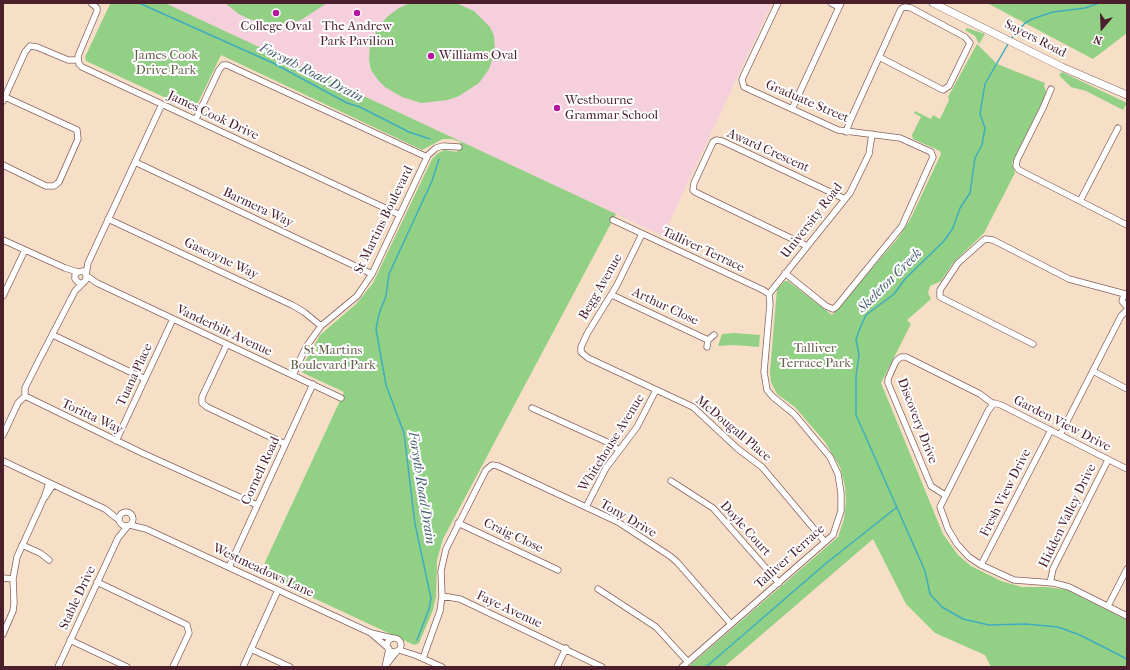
<!DOCTYPE html>
<style>
body{margin:0}
#map{position:relative;width:1130px;height:670px;overflow:hidden;background:#f6dfc6;font-family:"IM FELL French Canon",serif}
canvas{display:block}
.frame{position:absolute;inset:0;border:4px solid #4a1f2b;pointer-events:none}
.north{position:absolute;left:1082px;top:8px;width:40px;height:40px;-webkit-text-stroke:3px #fff;paint-order:stroke;rotate:199deg;font-size:11px;font-weight:700;line-height:16px;text-align:center;color:#4a1f2b}
.north::after{content:'';display:block;margin:auto;width:14px;height:18px;background:#4a1f2b;clip-path:polygon(50% 0,100% 100%,50% 72%,0 100%)}
</style>
<div id="map">
<canvas width="1130" height="670"></canvas>
<div class="frame"></div>
<div class="north">N</div>
</div>
<script>
const ctx = document.querySelector('canvas').getContext('2d');
ctx.lineJoin = 'round';
function fill(path, color) {
  ctx.fillStyle = color;
  ctx.fill(path, 'evenodd');
}
function poly(rows) {
  const path = new Path2D();
  for (const r of rows) {
    if (r.length === 3) {
      path.moveTo(r[0] + r[2], r[1]);
      path.arc(r[0], r[1], r[2], 0, 2 * Math.PI);
      continue;
    }
    path.moveTo(r[0], r[1]);
    for (let i = 2; i < r.length; i += 2) path.lineTo(r[i], r[i + 1]);
  }
  return path;
}
function stroke(path, color, width, dash) {
  ctx.strokeStyle = color;
  ctx.lineWidth = width;
  ctx.lineCap = dash ? 'butt' : 'round';
  ctx.setLineDash(dash || []);
  ctx.stroke(path);
}
function drawText(font, color, halo, rows, align = 'center') {
  ctx.font = font + ' "IM FELL French Canon",serif';
  ctx.lineWidth = 4;
  ctx.setLineDash([]);
  ctx.textBaseline = 'middle';
  ctx.strokeStyle = halo;
  ctx.fillStyle = color;
  for (const [text, x, y, turn = 0] of rows) {
    ctx.save();
    ctx.translate(x, y);
    ctx.rotate((+turn || 0) * Math.PI / 180);
    ctx.textAlign = isNaN(turn) ? turn : align;
    if (halo) ctx.strokeText(text, 0, 0);
    ctx.fillText(text, 0, 0);
    ctx.restore();
  }
}
fill(poly([
 [165,3,772,3,663,236]
]), '#f5cfdb');
fill(poly([
 [109,3,165,3,616,214,443,539,437,560,436,597,433,610,419,643,414,645,260,573,344,392,303,373,301,369,320,335,356,304,373,283,432,159,437,154,444,150,457,152,461,142,452,139,443,139,422,150,221,55,195,109,192,110,86,61,85,57,110,4],
 [225,3,327,3,301,20,283,25,266,24,249,19,239,14],
 [410,3,456,3,474,11,490,27,494,36,495,51,489,69,479,83,459,96,448,100,421,103,402,97,385,87,378,80,371,70,369,60,370,43,380,25,388,16,399,8],
 [987,3,1127,3,1127,33,1093,59],
 [967,28,985,34,979,44,975,36,965,30],
 [977,44,997,64,1045,83,1044,86,1047,94,1012,163,1015,173,984,233,953,263,941,281,930,286,928,293,931,299,907,320,911,324,881,383,943,534,958,555,971,566,1001,581,1022,587,1047,587,1067,590,1127,620,1127,667,991,667,985,655,935,633,906,604,873,539,724,667,688,667,838,537,844,519,846,501,845,486,840,467,825,442,795,407,777,394,771,382,770,372,777,289,785,281,788,281,832,315,898,238,910,220,941,154,940,151,913,139,912,135,921,117,914,113,915,111,931,119,933,115,940,119,949,100,948,97],
 [1062,72,1127,103,1123,110,1086,91,1071,87,1059,75],
 [734,333,760,335,759,347,734,345,718,346,722,334]
]), '#92d085');
stroke(poly([
 [139,3,273,63,347,103,360,107,409,132,430,139],
 [1011,39,1025,23,1032,19,1053,12,1085,8,1099,3],
 [1008,44,985,84,980,114,985,128,982,145,975,158,970,193,960,208,953,228,944,241,905,279,894,294,866,315,860,328,856,339,859,355,856,376,856,415,925,571,930,594,942,607,963,619,989,625,1026,624,1058,627,1080,635,1127,659],
 [417,640,429,609,431,598,415,524,404,433,386,385,376,329,379,314,386,296,389,274,432,181,439,159],
 [706,667,824,565,897,507]
]), '#40adbe', 1.5);
const minor = poly([
 [91,3,97,8,97,11,78,56,79,64,82,67,400,215],
 [778,3,743,77,742,80,744,87,838,130,900,138,931,152,933,157,902,226,836,307,833,309,826,306,785,273],
 [831,3,839,7],
 [1051,89,1043,108,1017,160,1016,166,1019,170,1127,225],
 [3,101,25,52,30,46,37,47,68,60,78,60],
 [792,109,841,3],
 [196,119,219,70,223,65,227,65,427,157],
 [846,132,850,121,900,11,902,8,905,7,911,8,965,37,970,43,949,86,943,90,879,57],
 [135,162,372,274],
 [3,165,46,186,54,186,59,182,78,139,77,130,5,97],
 [1080,201,1118,128],
 [108,219,292,305,304,312,321,326],
 [613,220,763,290,769,294,770,304,764,372,767,390,773,397,794,414,830,457,838,474,841,493,841,511,833,535,682,667],
 [642,234,617,285,587,334,581,347,581,352,588,358,693,407,738,449,762,467,825,542],
 [3,240,65,268,78,272],
 [807,246,695,192,693,190,694,183,713,142,716,140,722,141,845,199],
 [86,274,88,263,162,104],
 [87,276,97,283,341,398],
 [83,283,79,283,75,279,75,275,78,272,83,271,86,274,86,280,75,291,39,360,25,388,25,396,142,453,257,505],
 [1127,293,1124,295,1122,301,1127,307],
 [769,294,850,193,869,154,872,134],
 [612,295,708,340],
 [3,296,25,250],
 [53,335,145,379],
 [227,344,202,397,202,403,207,407,285,444],
 [1033,344,940,297,940,290,958,263,985,239,993,240,1069,279,1125,294],
 [707,347,708,340,714,335],
 [1093,371,1127,389],
 [293,375,306,347,321,326,357,296,372,274,428,155,436,148,443,146,459,147],
 [532,408,607,442,619,450],
 [3,435,18,403,25,396],
 [1060,435,1121,316,1127,310],
 [116,441,173,319],
 [3,461,105,509,119,520],
 [1127,469,1001,405,994,403,988,411,940,507,948,529,957,544,969,557,981,565,1014,580,1054,583,1069,587,1127,616],
 [671,481,713,508,779,583],
 [945,495,931,486,888,383,888,379,896,361,901,357,906,357,980,394,993,404],
 [44,498,49,483],
 [586,507,606,468,637,427,656,390],
 [126,519,7],
 [458,523,558,570],
 [130,525,146,529,371,633,392,638],
 [22,545,40,553,49,560],
 [981,565,1051,430],
 [229,567,313,384],
 [3,578,13,579],
 [97,582,187,625,189,633,173,667],
 [1050,583,1053,569,1108,460],
 [598,589,656,627,688,662],
 [442,596,460,599,602,667],
 [1108,606,1127,569],
 [3,634,13,611,14,603,13,579,17,557,43,500,53,485],
 [372,634,387,647],
 [394,645,7],
 [70,640,127,667],
 [251,649,290,667],
 [399,650,415,655,442,667],
 [423,658,440,611,442,596,441,571,446,549,486,470,492,465,498,466,618,522,670,556,677,562,731,624],
 [386,665,397,651],
 [58,667,118,538,127,527],
 [243,667,278,590],
 [385,667,389,649],
 [557,667,566,648]
]);
const major = poly([
 [933,3,1062,67,1127,95]
]);
stroke(minor, '#866261', 7);
stroke(major, '#866261', 8);
stroke(minor, '#fff', 5.5);
stroke(major, '#fff', 7);
for (const [x, y, r, color] of [
 [276,13,4,"#b5179e"],
 [357,13,4,"#b5179e"],
 [431,56,4,"#b5179e"],
 [557,108,4,"#b5179e"]
]) {
  const dot = new Path2D();
  dot.arc(x, y, r, 0, 2 * Math.PI);
  ctx.fillStyle = color;
  ctx.fill(dot);
  stroke(dot, '#fff', 1.5);
}
drawText('13px', '#4a1f2b', '#fff', [
 ["College Oval",276,27],
 ["The Andrew",357,27],
 ["Park Pavilion",357,42],
 ["Williams Oval",439,56,"left"],
 ["Westbourne",565,101,"left"],
 ["Grammar School",565,116,"left"]
]);
drawText('13px', '#4a1f2b', '#fff', [
 ["Sayers Road",1035,39,27],
 ["Graduate Street",807,102,23],
 ["James Cook Drive",213,116,25],
 ["Award Crescent",768,151,24],
 ["Barmera Way",258,208,25],
 ["St Martins Boulevard",384,220,-64],
 ["University Road",812,221,-52],
 ["Talliver Terrace",703,250,25],
 ["Gascoyne Way",221,259,25],
 ["Begg Avenue",601,287,-60],
 ["Arthur Close",665,307,25],
 ["Vanderbilt Avenue",224,331,25],
 ["Tuana Place",135,375,-65],
 ["Toritta Way",92,417,25],
 ["Discovery Drive",917,421,69],
 ["Garden View Drive",1062,424,27],
 ["McDougall Place",733,429,40],
 ["Whitehouse Avenue",612,443,-58],
 ["Cornell Road",261,471,-65],
 ["Fresh View Drive",1006,493,-63],
 ["Hidden Valley Drive",1068,516,-64],
 ["Tony Drive",628,519,30],
 ["Doyle Court",745,529,48],
 ["Craig Close",513,536,25],
 ["Talliver Terrace",790,557,-42],
 ["Westmeadows Lane",263,571,25],
 ["Stable Drive",78,598,-65],
 ["Faye Avenue",509,610,25]
]);
drawText('13px', '#635d4a', '#fff', [
 ["James Cook",166,56],
 ["Drive Park",166,71],
 ["Talliver",815,349],
 ["Terrace Park",815,364],
 ["St Martins",333,351],
 ["Boulevard Park",333,366]
]);
drawText('italic 14px', '#465f6d', '#fff', [
 ["Forsyth Road Drain",311,73,27],
 ["Skeleton Creek",890,281,-45],
 ["Forsyth Road Drain",421,488,81]
]);
</script>
